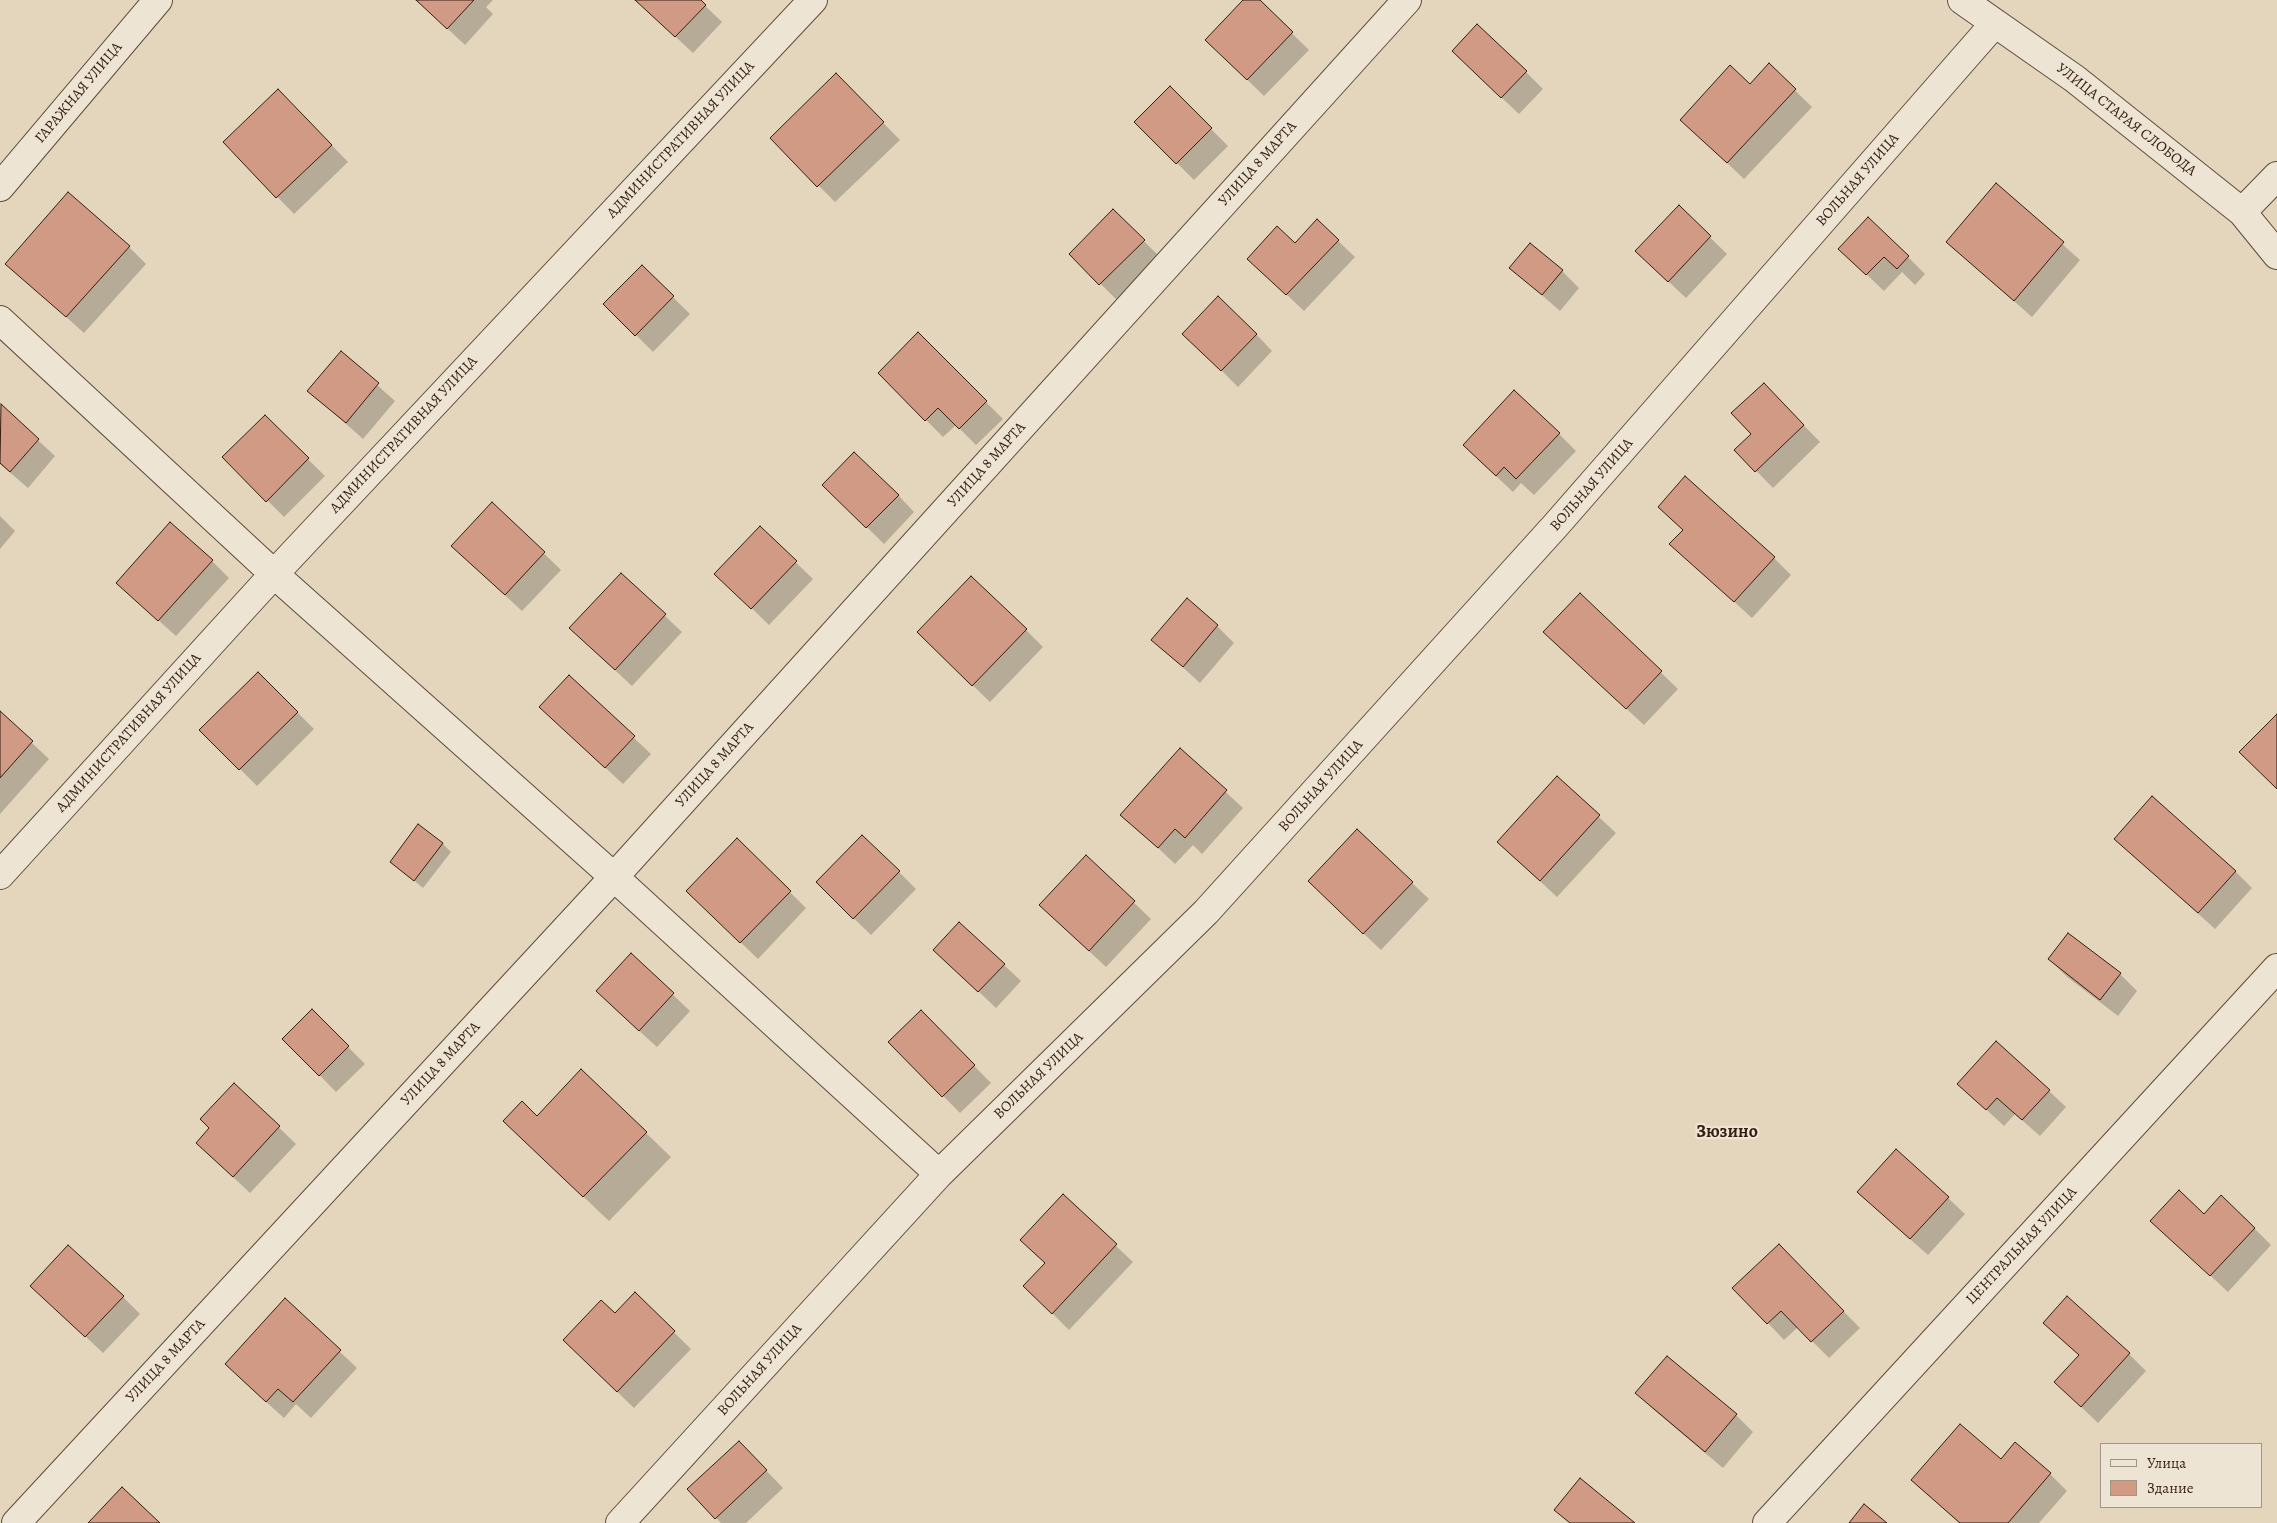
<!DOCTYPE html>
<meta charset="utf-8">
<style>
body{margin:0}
#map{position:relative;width:2277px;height:1523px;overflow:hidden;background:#e3d6bd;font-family:Alegreya,serif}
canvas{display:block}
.legend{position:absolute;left:2100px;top:1443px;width:162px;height:65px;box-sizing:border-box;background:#ede4d4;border:1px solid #a39486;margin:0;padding:6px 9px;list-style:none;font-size:15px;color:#351d10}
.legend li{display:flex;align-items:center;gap:10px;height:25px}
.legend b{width:25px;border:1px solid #a39486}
</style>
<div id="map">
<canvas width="2277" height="1523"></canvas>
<ul class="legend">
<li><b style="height:6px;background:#ede4d4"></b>Улица</li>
<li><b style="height:14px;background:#d19a84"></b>Здание</li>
</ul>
</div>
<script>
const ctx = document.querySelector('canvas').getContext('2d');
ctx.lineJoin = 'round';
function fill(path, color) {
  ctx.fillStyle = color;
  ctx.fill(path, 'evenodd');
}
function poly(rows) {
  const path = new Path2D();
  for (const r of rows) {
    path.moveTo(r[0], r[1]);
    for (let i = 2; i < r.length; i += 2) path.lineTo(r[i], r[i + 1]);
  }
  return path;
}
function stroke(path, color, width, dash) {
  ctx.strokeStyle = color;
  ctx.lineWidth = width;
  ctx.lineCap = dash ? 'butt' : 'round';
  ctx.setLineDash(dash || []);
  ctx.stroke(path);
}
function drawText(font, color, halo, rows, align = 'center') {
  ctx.font = font + ' Alegreya,serif';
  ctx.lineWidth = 4.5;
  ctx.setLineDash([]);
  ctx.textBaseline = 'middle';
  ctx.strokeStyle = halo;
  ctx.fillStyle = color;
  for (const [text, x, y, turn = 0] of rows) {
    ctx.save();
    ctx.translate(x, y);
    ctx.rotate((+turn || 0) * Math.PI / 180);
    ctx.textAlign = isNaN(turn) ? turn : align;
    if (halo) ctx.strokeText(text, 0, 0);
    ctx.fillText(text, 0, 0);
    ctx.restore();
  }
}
fill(poly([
 [417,0,493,0,486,7,493,14,465,45],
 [636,0,699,0,722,22,693,53],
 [1244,0,1258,0,1309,50,1264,96,1223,56],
 [1769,65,1812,107,1744,179,1682,120,1750,85],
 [1470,68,1526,72,1543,89,1519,114],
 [836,75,900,140,835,202,771,138],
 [1170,88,1228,146,1194,180,1136,122],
 [295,107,348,162,294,214,224,142],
 [1996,185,2080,260,2032,317,1947,242],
 [1679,207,1727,254,1686,298,1654,268],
 [1113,211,1160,257,1117,300,1070,254],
 [1317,221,1355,257,1304,311,1266,275],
 [129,247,146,264,84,333,7,264],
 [1840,249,1908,257,1925,274,1915,285,1902,272,1884,291],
 [642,267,690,314,653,352,605,304],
 [1511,268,1562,271,1579,288,1560,311],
 [918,334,1003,419,976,445,956,425,943,437,879,373],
 [1256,334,1272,351,1238,387,1201,350],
 [341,353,395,401,363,439,309,391],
 [1780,401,1820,442,1773,488,1736,450,1753,434],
 [1,406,55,456,28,488,0,464],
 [265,417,325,476,284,517,224,457],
 [1559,434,1576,451,1534,495,1521,483,1513,492,1481,462],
 [824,485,898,495,914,512,884,544],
 [492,503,561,570,522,611,469,562],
 [1659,507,1774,558,1791,575,1752,618,1671,544,1683,530],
 [0,516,15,531,0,549],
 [760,528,813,579,769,625,733,590],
 [212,561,229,578,176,636,117,583],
 [621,575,682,632,632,686,588,645],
 [1580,595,1678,689,1644,725,1562,649],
 [1217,626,1234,643,1200,683,1153,640],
 [1026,630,1043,647,990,702,935,649],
 [258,673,314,729,257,786,201,730],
 [569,677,651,754,623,784,558,724],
 [0,713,49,759,0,814],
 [1180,750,1243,808,1202,854,1193,845,1175,864,1122,814],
 [1557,778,1616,833,1557,897,1498,842],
 [2116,839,2235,871,2252,888,2215,929],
 [737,840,806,908,758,959,705,908],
 [442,843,451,852,423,888,392,862],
 [1086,857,1151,919,1106,967,1058,922],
 [899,872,916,889,871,935,834,899],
 [1412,883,1429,899,1381,950,1326,898],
 [2068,935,2120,974,2137,991,2118,1016,2066,976,2049,959],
 [631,955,690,1011,657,1047,614,1008],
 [1004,965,1021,981,996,1008,952,966],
 [312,1011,365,1064,336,1092,284,1039],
 [921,1012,991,1083,960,1113,890,1042],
 [234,1084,296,1144,250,1193,215,1160,211,1128],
 [1959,1084,2049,1091,2066,1107,2040,1136,2015,1114,2004,1126],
 [537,1117,646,1133,671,1157,609,1221,504,1121],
 [1063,1196,1133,1262,1069,1330,1042,1303,1046,1264],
 [1948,1198,1965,1214,1928,1255,1876,1209],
 [2204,1215,2254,1228,2271,1245,2228,1292,2169,1237],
 [1795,1262,1860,1328,1829,1358,1798,1327,1784,1340,1768,1323],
 [635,1294,691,1349,634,1408,581,1357],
 [123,1297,140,1314,103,1353,49,1302],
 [285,1300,357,1368,311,1418,296,1404,284,1418,243,1381],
 [2062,1340,2129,1354,2146,1371,2098,1423,2055,1382,2080,1356],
 [1667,1357,1736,1415,1753,1432,1723,1468,1654,1410,1637,1393],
 [756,1460,783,1488,746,1523,721,1523,689,1489],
 [2002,1460,2050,1474,2067,1491,2039,1523,1959,1523,1912,1480]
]), '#0003');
const building = poly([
 [416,0,474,0,447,29,416,0],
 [635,0,701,0,706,5,675,37,635,0],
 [1243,0,1260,0,1293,32,1247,80,1205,40,1243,0],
 [1477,24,1527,71,1501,98,1452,51,1477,24],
 [1769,63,1796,89,1727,163,1680,120,1730,65,1750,84,1769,63],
 [836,73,884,122,817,187,770,138,836,73],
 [1170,86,1212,128,1176,164,1134,122,1170,86],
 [278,89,332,145,276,198,223,142,278,89],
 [1996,183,2064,242,2014,301,1946,242,1996,183],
 [68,192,130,246,66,317,5,264,68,192],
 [1679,205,1711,236,1668,282,1635,251,1679,205],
 [1113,209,1145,240,1099,285,1069,254,1113,209],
 [1868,217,1909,256,1897,269,1884,257,1866,275,1838,249,1868,217],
 [1317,219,1339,240,1286,295,1247,259,1277,226,1295,243,1317,219],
 [1530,243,1563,270,1542,295,1509,268,1530,243],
 [642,265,674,296,635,336,603,304,642,265],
 [1218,296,1257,334,1221,371,1182,334,1218,296],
 [918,332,987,401,959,429,938,408,925,421,878,373,918,332],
 [341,351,379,383,346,423,307,391,341,351],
 [1764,383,1804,425,1755,472,1734,450,1751,434,1731,413,1764,383],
 [1514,390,1560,433,1516,479,1504,467,1496,476,1463,445,1514,390],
 [1,404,39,439,10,472,0,463,1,404],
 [265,415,309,458,266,502,222,457,265,415],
 [854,452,899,495,866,528,822,485,854,452],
 [1685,476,1775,557,1734,602,1669,544,1683,530,1658,507,1685,476],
 [492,502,545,552,505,595,451,546,492,502],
 [170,522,213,560,158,621,116,583,170,522],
 [760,526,797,561,751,609,714,574,760,526],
 [621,573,666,614,615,670,569,628,621,573],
 [971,576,1027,629,972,686,917,632,971,576],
 [1580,593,1662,671,1626,709,1543,632,1580,593],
 [1187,598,1218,625,1183,667,1151,640,1187,598],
 [258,672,298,712,239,770,199,730,258,672],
 [569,675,635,736,605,768,539,707,569,675],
 [0,711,33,741,0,778,0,711],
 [2277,714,2277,789,2239,752,2277,714],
 [1180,748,1227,790,1185,838,1175,829,1158,848,1120,815,1180,748],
 [1557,776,1600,815,1540,881,1497,842,1557,776],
 [2152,796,2236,871,2198,913,2114,839,2152,796],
 [418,824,443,843,414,881,390,862,418,824],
 [1357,829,1413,882,1363,934,1308,881,1357,829],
 [862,835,900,871,853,919,816,882,862,835],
 [737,838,791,891,740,943,686,891,737,838],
 [1086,855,1135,901,1089,951,1039,905,1086,855],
 [959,922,1005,964,978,992,933,950,959,922],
 [2068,933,2121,973,2100,1000,2048,959,2068,933],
 [631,953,674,993,639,1031,596,991,631,953],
 [312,1009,349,1046,319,1076,282,1039,312,1009],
 [921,1010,975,1065,942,1097,888,1042,921,1010],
 [1996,1041,2050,1090,2022,1120,1997,1098,1986,1110,1957,1084,1996,1041],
 [581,1069,647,1132,583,1197,503,1121,522,1101,537,1116,581,1069],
 [234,1083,280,1126,233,1177,196,1143,209,1128,200,1119,234,1083],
 [1896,1149,1949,1197,1910,1239,1857,1192,1896,1149],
 [2179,1190,2204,1214,2221,1195,2255,1228,2210,1276,2150,1221,2179,1190],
 [1063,1194,1117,1244,1052,1314,1023,1286,1045,1263,1020,1240,1063,1194],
 [1779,1244,1844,1311,1811,1342,1781,1311,1767,1324,1732,1288,1779,1244],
 [68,1245,124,1296,85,1337,30,1286,68,1245],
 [635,1292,675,1331,617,1392,563,1340,601,1300,615,1313,635,1292],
 [2067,1296,2130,1353,2081,1407,2054,1382,2079,1355,2043,1323,2067,1296],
 [285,1298,341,1350,293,1402,278,1389,266,1402,225,1364,285,1298],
 [1667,1356,1737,1414,1705,1452,1635,1393,1667,1356],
 [1960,1424,2001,1459,2015,1442,2051,1473,2008,1523,1960,1523,1911,1480,1960,1424],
 [739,1441,767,1470,715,1519,687,1489,739,1441],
 [1580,1478,1635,1523,1570,1523,1554,1510,1580,1478],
 [122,1487,160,1523,88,1523,122,1487],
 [1864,1504,1887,1523,1849,1523,1864,1504]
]);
fill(building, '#d19a84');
stroke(building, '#351d10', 1);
const minor = poly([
 [1962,0,2075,79,2242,212,2277,255],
 [0,187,158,0],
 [2242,212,2277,176],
 [0,320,274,574,614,877,939,1174],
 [0,875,274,574,813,0],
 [16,1523,614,877,1407,0],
 [620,1523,939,1174,1206,912,1556,525,1995,23],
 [1767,1523,2277,968]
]);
stroke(minor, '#604b3b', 30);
stroke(minor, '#ede4d4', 28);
drawText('15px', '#351d10', '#ede4d4', [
 ["ГАРАЖНАЯ УЛИЦА",79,93,-50],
 ["УЛИЦА СТАРАЯ СЛОБОДА",2126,120,38],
 ["АДМИНИСТРАТИВНАЯ УЛИЦА",681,140,-47],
 ["УЛИЦА 8 МАРТА",1258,164,-48],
 ["ВОЛЬНАЯ УЛИЦА",1858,180,-49],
 ["АДМИНИСТРАТИВНАЯ УЛИЦА",404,435,-47],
 ["УЛИЦА 8 МАРТА",987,465,-48],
 ["ВОЛЬНАЯ УЛИЦА",1592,485,-49],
 ["АДМИНИСТРАТИВНАЯ УЛИЦА",129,733,-48],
 ["УЛИЦА 8 МАРТА",715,765,-48],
 ["ВОЛЬНАЯ УЛИЦА",1321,786,-48],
 ["УЛИЦА 8 МАРТА",441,1064,-47],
 ["ВОЛЬНАЯ УЛИЦА",1039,1076,-44],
 ["ЦЕНТРАЛЬНАЯ УЛИЦА",2022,1246,-47],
 ["УЛИЦА 8 МАРТА",166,1361,-47],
 ["ВОЛЬНАЯ УЛИЦА",760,1370,-48]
]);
drawText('bold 18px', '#351d10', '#ede4d4', [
 ["Зюзино",1727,1133]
]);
</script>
